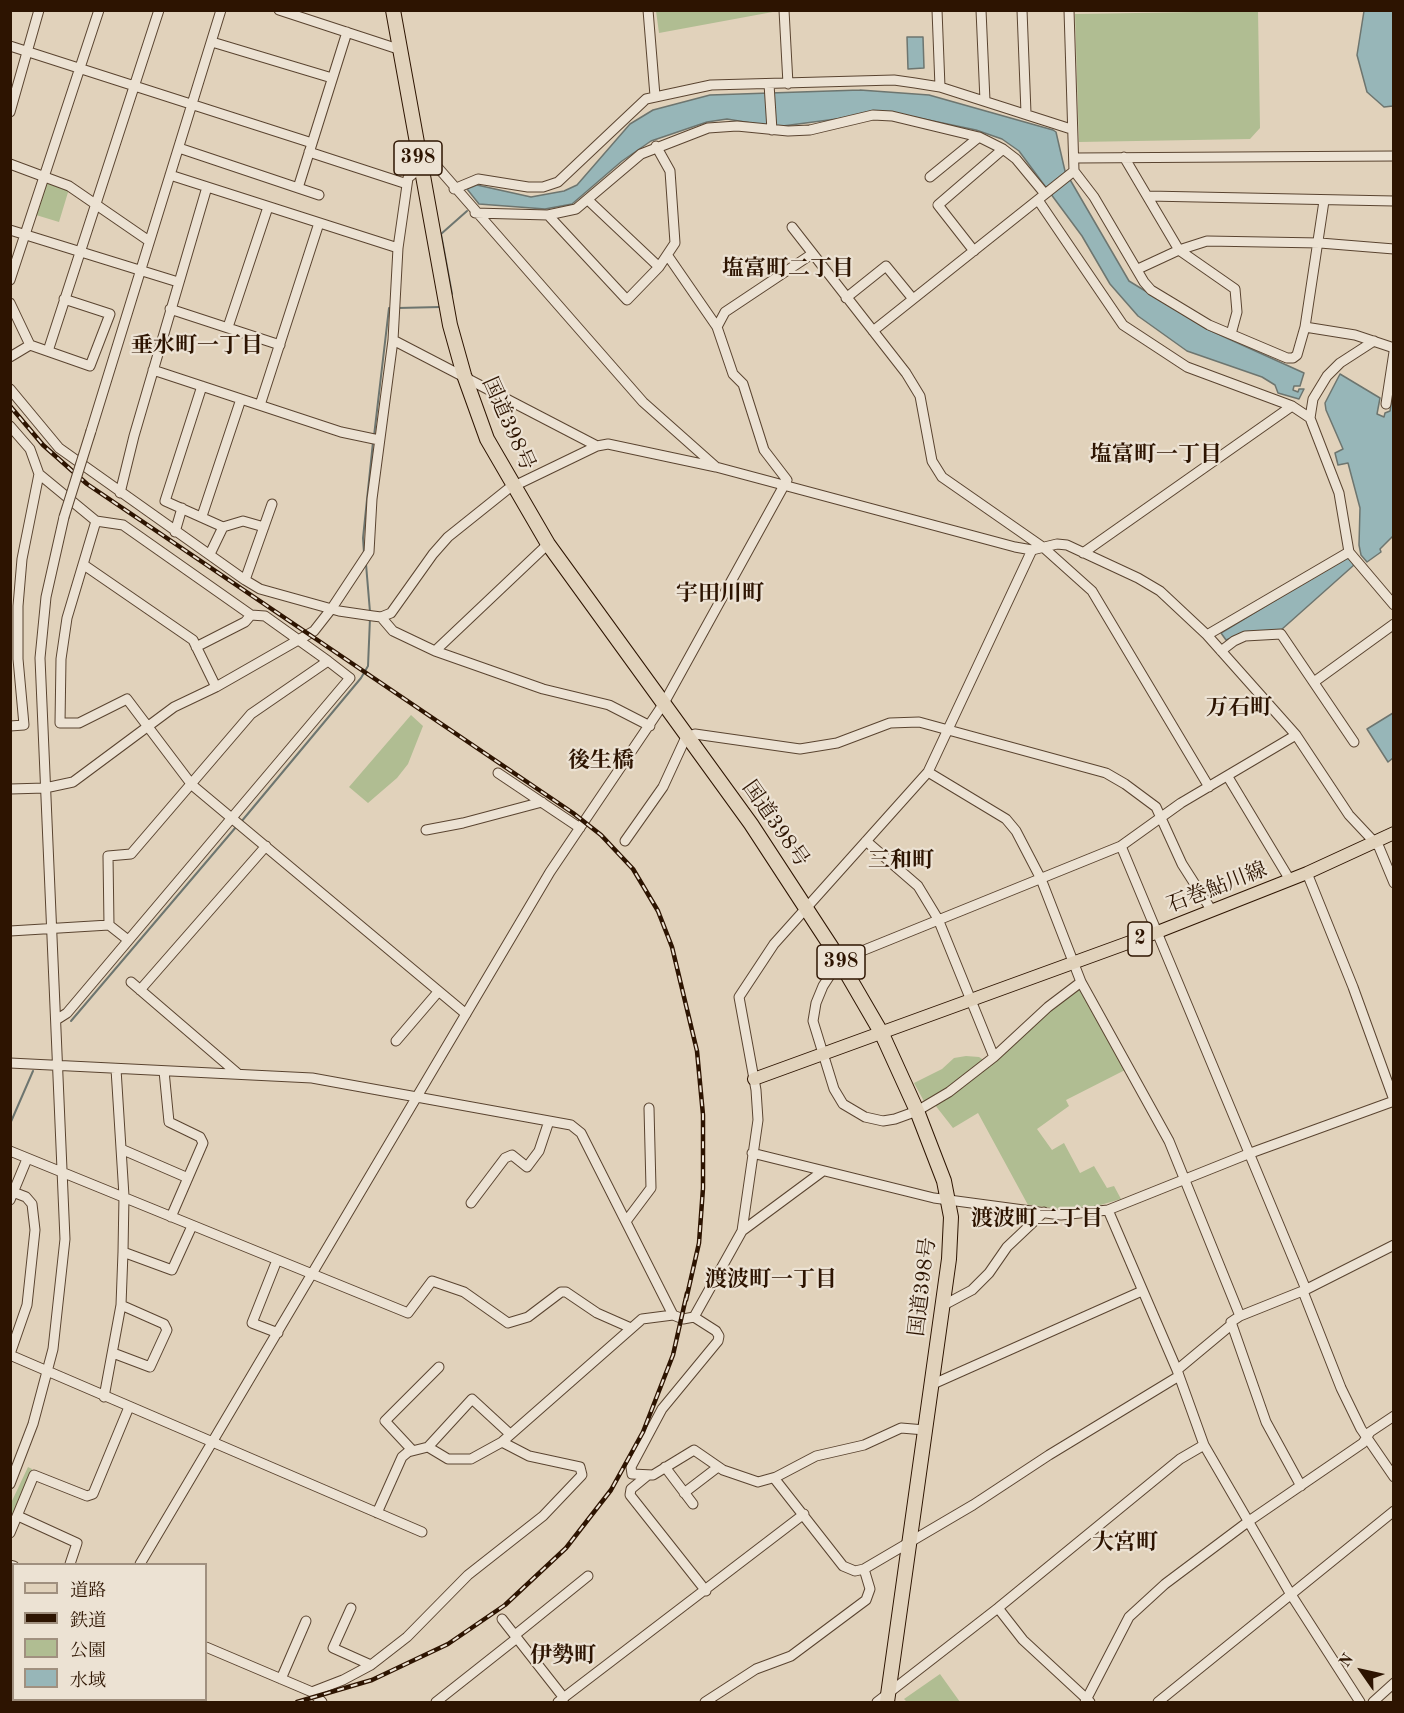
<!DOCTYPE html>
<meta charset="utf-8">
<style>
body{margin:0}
#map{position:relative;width:1404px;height:1713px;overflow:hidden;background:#e1d2bb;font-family:"Old Standard TT","Noto Serif JP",serif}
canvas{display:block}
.frame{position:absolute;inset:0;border:12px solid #2d1401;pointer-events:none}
.legend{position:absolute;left:12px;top:1563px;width:195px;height:138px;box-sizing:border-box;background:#ece2d3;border:2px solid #a0907f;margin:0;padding:8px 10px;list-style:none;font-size:18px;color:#2d1401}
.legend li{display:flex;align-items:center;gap:12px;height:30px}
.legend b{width:30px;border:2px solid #a0907f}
.north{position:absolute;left:1332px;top:1641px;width:60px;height:60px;-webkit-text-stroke:4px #ece2d3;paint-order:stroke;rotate:304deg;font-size:16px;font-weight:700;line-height:24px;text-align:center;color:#2d1401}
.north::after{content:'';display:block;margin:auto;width:21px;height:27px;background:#2d1401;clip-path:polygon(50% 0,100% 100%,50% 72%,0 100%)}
</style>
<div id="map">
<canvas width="1404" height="1713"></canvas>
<div class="frame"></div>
<ul class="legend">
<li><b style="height:8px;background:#e1d2bb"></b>道路</li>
<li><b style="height:8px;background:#2d1401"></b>鉄道</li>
<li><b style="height:16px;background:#b0bd92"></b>公園</li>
<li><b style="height:16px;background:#97b6b8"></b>水域</li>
</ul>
<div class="north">N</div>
</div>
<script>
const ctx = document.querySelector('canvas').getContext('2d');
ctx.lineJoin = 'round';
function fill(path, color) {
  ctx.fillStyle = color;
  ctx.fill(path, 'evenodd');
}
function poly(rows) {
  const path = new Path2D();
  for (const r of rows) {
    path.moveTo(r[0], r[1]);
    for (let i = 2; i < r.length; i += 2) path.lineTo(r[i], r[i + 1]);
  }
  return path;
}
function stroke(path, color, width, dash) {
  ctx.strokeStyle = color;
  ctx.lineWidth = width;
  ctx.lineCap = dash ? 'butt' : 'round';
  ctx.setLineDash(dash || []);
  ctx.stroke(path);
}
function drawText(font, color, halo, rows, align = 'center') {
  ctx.font = font + ' "Old Standard TT","Noto Serif JP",serif';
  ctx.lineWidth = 4.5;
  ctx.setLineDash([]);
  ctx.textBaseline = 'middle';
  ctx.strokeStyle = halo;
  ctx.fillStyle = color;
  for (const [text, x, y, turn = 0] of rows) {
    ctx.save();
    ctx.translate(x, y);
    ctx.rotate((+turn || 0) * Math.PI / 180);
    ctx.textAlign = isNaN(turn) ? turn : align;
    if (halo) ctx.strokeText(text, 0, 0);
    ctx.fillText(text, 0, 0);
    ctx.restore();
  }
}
fill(poly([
 [778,11,659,33,656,11,656,10],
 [1258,11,1260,128,1250,139,1079,142,1075,14],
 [47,182,69,189,59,222,36,215],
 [411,715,423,726,408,764,397,778,368,803,349,787],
 [1079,987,1125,1070,1066,1100,1069,1106,1037,1129,1052,1150,1064,1143,1080,1173,1094,1166,1107,1188,1114,1186,1121,1199,1097,1206,1060,1209,1028,1205,978,1113,953,1128,935,1105],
 [966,1056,979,1057,985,1061,925,1103,914,1083,942,1069,954,1058],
 [28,1467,32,1469,11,1521,11,1503],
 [940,1674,960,1702,907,1702,904,1699]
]), '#b0bd92');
const water = poly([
 [1364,11,1393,11,1393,106,1384,107,1367,92,1357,55,1364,11],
 [907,37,923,37,924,68,908,69,907,37],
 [860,90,929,95,1053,130,1056,132,1065,171,1129,281,1209,330,1304,373,1300,386,1294,386,1293,390,1298,392,1299,389,1304,389,1299,399,1278,393,1275,385,1262,377,1187,351,1138,316,1110,284,1082,236,1019,151,1002,139,976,130,890,112,775,127,727,119,707,122,651,141,622,161,572,204,545,209,479,204,467,189,477,185,531,197,564,191,577,185,630,124,653,110,710,95,860,90],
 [1340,374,1380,398,1377,414,1384,417,1385,413,1390,411,1393,392,1393,536,1380,549,1381,552,1367,562,1361,555,1359,545,1360,508,1348,463,1338,465,1335,453,1343,449,1326,410,1325,403,1340,374],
 [1348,556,1354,565,1281,630,1246,632,1226,640,1221,633,1348,556],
 [1393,713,1393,758,1388,762,1367,729,1393,713]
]);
fill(water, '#97b6b8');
stroke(water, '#6d756f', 1.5);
stroke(poly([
 [452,294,441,234,467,211],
 [398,308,440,307],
 [374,436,389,308,392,308],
 [364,553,363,538,373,442],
 [366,564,370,612],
 [241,822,361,678,368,666,370,618],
 [71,1021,236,827],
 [10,1124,33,1071]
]), '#6d756f', 2);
const minor = poly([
 [279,10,398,49],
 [648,10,655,96],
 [784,10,788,84],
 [937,10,940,87],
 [981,10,985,101],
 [1022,10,1026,113],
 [212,42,332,78],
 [10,46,312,143],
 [769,84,772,130],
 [10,112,39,10],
 [419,146,643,402,715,466],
 [179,148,319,195],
 [309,152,407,184],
 [1124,157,1179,250,1235,289,1237,312,1231,334],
 [1076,158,1394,156],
 [10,164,69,186,149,241],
 [1074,171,1094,197,1144,282,1151,290,1209,325,1287,358,1293,358,1297,355,1305,327,1324,201],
 [170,175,398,248],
 [930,177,979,137],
 [298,188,347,32],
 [454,189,478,179,528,187,543,187,558,182,646,99,711,85,894,80,915,83,940,87,1071,129],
 [1148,196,1394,201],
 [588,200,659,267],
 [1038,200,1123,325,1187,367,1292,406,1310,418,1339,493,1349,552,1394,605],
 [475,213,548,215,576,209,641,154,708,128,737,126,788,131,810,130,873,115,892,116,979,137,1003,149,1016,159,1045,194],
 [548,215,627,300,659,267,675,243,670,171,656,146],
 [792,227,906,373,920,396,932,461,942,477,1044,548,1092,591,1209,787],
 [10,230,178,282],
 [974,251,938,205,1003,149],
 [1138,269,1179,250,1207,241,1320,243,1394,249],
 [10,280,99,10],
 [846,298,886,266,913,299],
 [10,303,30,345],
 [170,309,280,345],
 [228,327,268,207],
 [717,327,725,312,812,254],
 [1305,327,1355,335,1394,348],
 [873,331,1074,171,1069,10],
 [393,340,597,446],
 [48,351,159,10],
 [10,357,30,345,90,366,110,314,64,299],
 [153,370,341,432,379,440],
 [202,386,165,501,223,527,243,521,264,527],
 [10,389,59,448,245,580,260,589,339,611,373,616,381,617,391,613,433,554,448,537,508,489,597,446,608,444,716,467,1015,547,1032,550,1057,544,1067,545,1138,578,1160,591,1207,635,1296,735,1349,815,1379,847,1394,883],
 [1386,404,1394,352],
 [260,405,319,223],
 [1310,418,1313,399,1327,376,1340,363,1374,341],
 [10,426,30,449,39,474,96,521,123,525,251,615,265,616,328,661],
 [91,431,221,10],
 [120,493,134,436,207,187],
 [202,516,241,399],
 [96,521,67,618,61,659,60,723,79,723,127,699,192,785,466,1014],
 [175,532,182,508],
 [1083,553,1292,406],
 [210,554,223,527],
 [84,565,193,640,216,687],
 [245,580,272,504],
 [381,617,393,631,435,651,543,689,609,705,650,726],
 [1207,635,1349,552],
 [196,647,245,622,251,615],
 [435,651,548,544],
 [1221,651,1234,641,1245,636,1281,634,1354,742],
 [1314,682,1394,624],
 [10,726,24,725,18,659,18,606,22,559,39,474],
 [928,772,1006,819,1016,831,1041,879,1081,982,1169,1141,1240,1316],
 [498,773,580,828],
 [1228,777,1290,880],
 [10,789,45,788,73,782,174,707,216,687,314,631,332,608,369,552,372,499,393,340,398,248,408,178,420,168],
 [426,830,463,823,542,802],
 [625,841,663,787,686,737,695,734,800,749,837,743,890,723,919,722,1106,773,1125,784,1156,807,1182,864,1212,911],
 [866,841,918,886,938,919,994,1057],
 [1121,846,1305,1287,1304,1294,1341,1388,1361,1429,1394,1477],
 [1307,873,1353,987,1394,1100],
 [10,931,109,925,128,940],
 [131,982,237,1073],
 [1081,982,1048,1007,994,1057,949,1092,917,1111,895,1119,883,1121,865,1117,843,1104,834,1089,813,1021,816,1003,823,986,834,969,847,957,1121,846,1181,803,1296,735],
 [140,990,266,846],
 [56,1020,67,1013,350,678,328,661,251,714,131,854,108,856,109,925],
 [396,1041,438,992],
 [10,1063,312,1078,571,1125,581,1133,673,1315,683,1319,694,1317,742,1231,823,1171],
 [164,1071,169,1122,200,1137,203,1143,171,1217],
 [121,1149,188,1178],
 [10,1151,408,1313,432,1281,464,1292,508,1323,528,1317,561,1292,566,1292,597,1313,631,1328],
 [752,1153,934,1198,1061,1215,1108,1210,1248,1154,1394,1101],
 [10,1200,27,1159],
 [471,1203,505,1158,512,1155,527,1167,539,1151,549,1121],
 [1108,1210,1177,1370,1204,1445,1290,1593,1360,1702],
 [627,1220,651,1188,649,1108],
 [742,1231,758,1120,756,1090,739,997,774,944,928,772,1032,550],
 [123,1252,172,1270,192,1226],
 [277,1260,252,1323,278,1333],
 [942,1306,972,1290,989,1273,1007,1247,1044,1212],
 [694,1317,716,1331,719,1336,718,1341,662,1409,631,1467,632,1474,653,1475,694,1450,723,1470,758,1482,776,1477,816,1456,864,1445,901,1428,925,1430],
 [113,1353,150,1367,167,1330,164,1324,121,1305],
 [10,1354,27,1305,35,1230,32,1204,26,1197,13,1192],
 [10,1355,422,1532],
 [1177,1370,1231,1325],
 [931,1385,1142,1291],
 [104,1397,121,1305,123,1252,124,1196,116,1069],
 [428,1447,472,1399,510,1434],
 [412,1450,385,1421,439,1367],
 [665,1467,693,1504],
 [648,1475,631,1489,630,1495,706,1591],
 [774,1478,843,1566,855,1571,864,1569,973,1505,1049,1455,1179,1376],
 [10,1484,33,1424,53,1349,65,1239,40,658,46,597,64,517],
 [1301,1486,1266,1422,1231,1322,1240,1316,1305,1290,1394,1245],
 [684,1493,718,1467],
 [377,1513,402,1457,408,1452,428,1447,448,1459,471,1459,502,1442,642,1319,673,1315],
 [18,1516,77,1543,70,1564],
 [10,1533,34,1475,87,1496,93,1494,129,1407],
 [140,1564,550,872,664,703,787,480,764,450,743,384,733,374,717,327,668,256],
 [10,1565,14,1566],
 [10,1608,14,1600],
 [351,1608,333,1648,371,1665],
 [998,1608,1023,1640,1090,1702],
 [502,1619,564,1698],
 [515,1635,588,1576],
 [206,1647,312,1692,322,1702],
 [281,1679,306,1621],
 [312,1692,343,1680,371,1665,407,1637,468,1575,543,1516,582,1475,580,1467,529,1456,502,1442],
 [57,1702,58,1700],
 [436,1702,517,1638],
 [558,1702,804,1514],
 [705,1702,756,1669,791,1656,866,1600,870,1589,864,1569],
 [877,1702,998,1608,1180,1459,1204,1445],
 [1085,1702,1129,1617,1165,1584,1249,1521,1363,1443,1370,1432,1394,1416],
 [1158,1702,1394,1511],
 [1373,1702,1394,1683]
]);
const major = poly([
 [754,1079,1155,933,1307,873,1394,833]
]);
const highway = poly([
 [393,10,450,325,464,375,487,439,548,544,751,824,832,948,882,1034,917,1111,944,1181,951,1217,949,1259,887,1702]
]);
stroke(minor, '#5a4430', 11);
stroke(major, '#2d1401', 14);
stroke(highway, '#2d1401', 16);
stroke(minor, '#ece2d3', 9);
stroke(major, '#e1d2bb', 12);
stroke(highway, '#e1d2bb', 14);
const rail = poly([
 [10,406,43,445,87,484,573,813,601,835,633,869,658,911,672,947,697,1051,703,1115,703,1188,699,1243,686,1300],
 [10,1678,14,1679],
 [81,1700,95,1702],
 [297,1702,372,1680,448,1644,505,1605,566,1548,611,1490,643,1432,673,1355,687,1293]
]);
stroke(rail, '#2d1401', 4.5);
stroke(rail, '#ece2d3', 2, [7]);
const minorBridge = poly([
 [64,517,91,431]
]);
stroke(minorBridge, '#5a4430', 11, []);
stroke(minorBridge, '#ece2d3', 9);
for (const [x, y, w] of [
 [418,158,48],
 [1140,939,24],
 [841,962,48]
]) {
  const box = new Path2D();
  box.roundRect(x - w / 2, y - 17, w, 34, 4.5);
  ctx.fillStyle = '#ece2d3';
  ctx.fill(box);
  stroke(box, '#2d1401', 1.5);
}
drawText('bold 20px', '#2d1401', null, [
 ["398",418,158],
 ["2",1140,939],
 ["398",841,962]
]);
drawText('21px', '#2d1401', '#ece2d3', [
 ["国道398号",508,424,66],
 ["国道398号",775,824,55],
 ["石巻鮎川線",1217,888,-21],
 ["国道398号",923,1287,-83]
]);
drawText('bold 22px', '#2d1401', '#ece2d3', [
 ["塩富町二丁目",788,269],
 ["垂水町一丁目",197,346],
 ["塩富町一丁目",1156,455],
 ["宇田川町",720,594],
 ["万石町",1239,708],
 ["後生橋",601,761],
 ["三和町",901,861],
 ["渡波町二丁目",1037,1219],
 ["渡波町一丁目",771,1280],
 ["大宮町",1125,1543],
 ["伊勢町",563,1656]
]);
</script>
